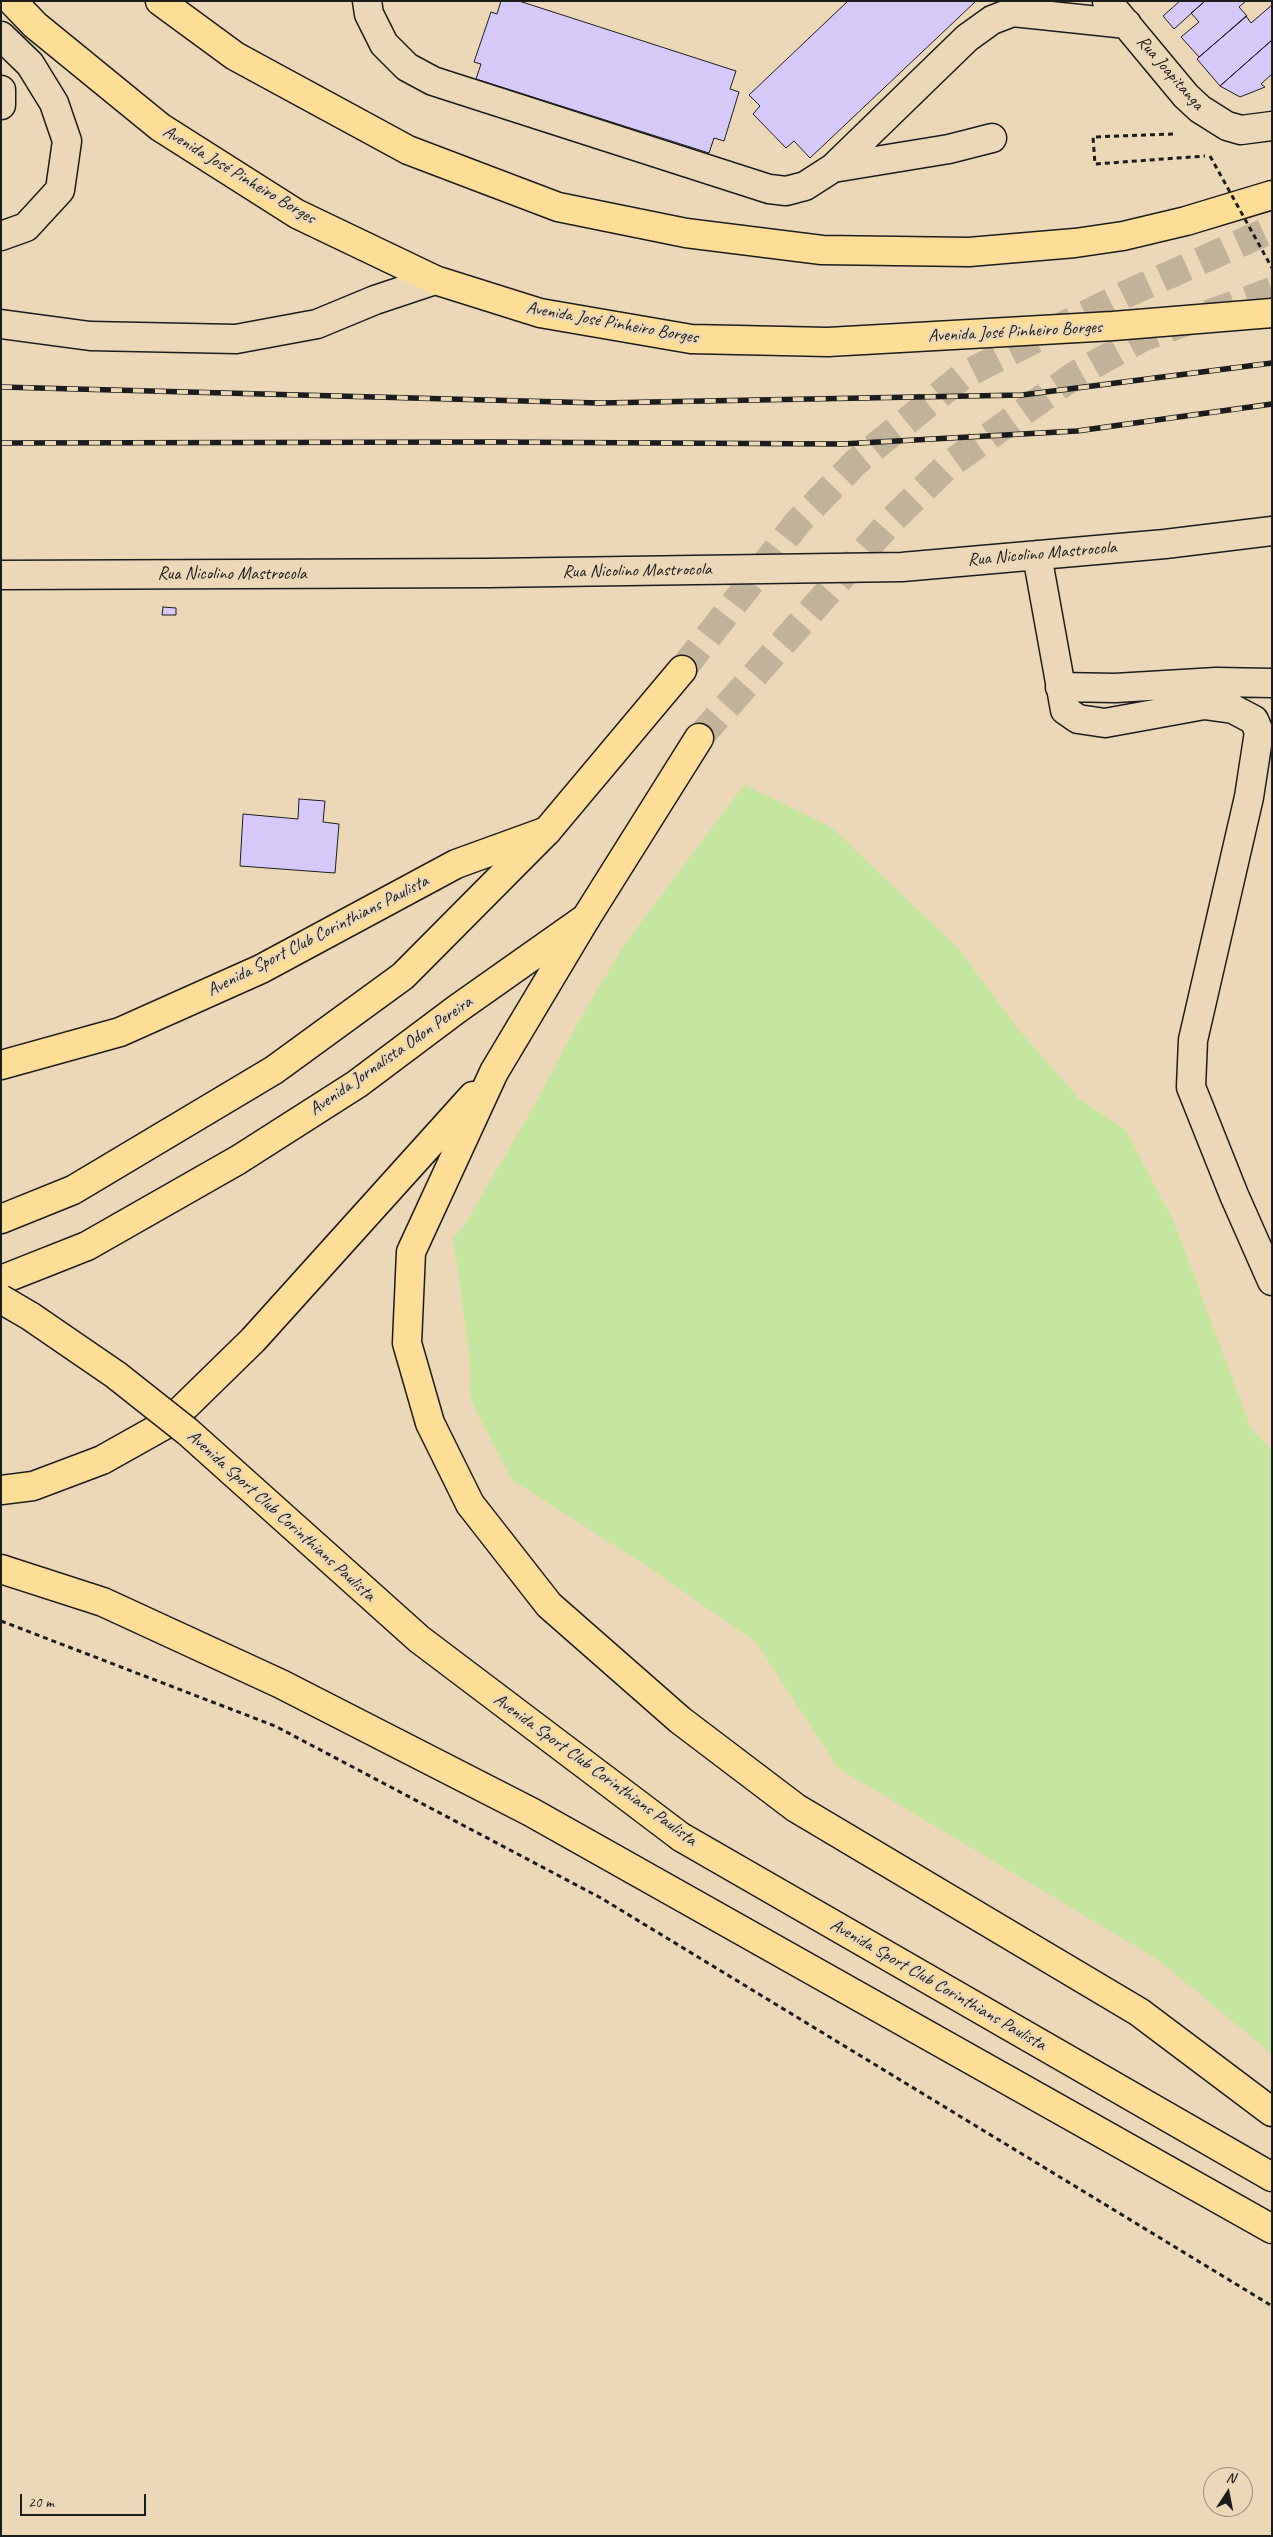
<!DOCTYPE html>
<meta charset="utf-8">
<style>
body{margin:0}
#map{position:relative;width:1273px;height:2537px;overflow:hidden;background:#ecd8b6;font-family:Caveat,sans-serif}
canvas{display:block}
.frame{position:absolute;inset:0;border:2px solid #1c1c1c;pointer-events:none}
.north{position:absolute;left:1203px;top:2467px;width:50px;height:50px;box-sizing:border-box;background:#ecd8b6;border:1px solid #998d78;border-radius:50%;rotate:11deg;font-size:14px;font-weight:700;line-height:20px;text-align:center;color:#1c1c1c}
.north::after{content:'';display:block;margin:auto;width:18px;height:22px;background:#1c1c1c;clip-path:polygon(50% 0,100% 100%,50% 72%,0 100%)}
.scale{position:absolute;left:20px;top:2494px;width:126px;height:22px;box-sizing:border-box;border:2px solid #1c1c1c;border-top:0;padding-left:6px;font-size:15px;line-height:18px;white-space:nowrap;color:#1c1c1c;-webkit-text-stroke:4px #ecd8b6;paint-order:stroke}
</style>
<div id="map">
<canvas width="1273" height="2537"></canvas>
<div class="frame"></div>
<div class="north">N</div>
<div class="scale">20 m</div>
</div>
<script>
const ctx = document.querySelector('canvas').getContext('2d');
ctx.lineJoin = 'round';
function fill(path, color) {
  ctx.fillStyle = color;
  ctx.fill(path, 'evenodd');
}
function poly(rows) {
  const path = new Path2D();
  for (const r of rows) {
    path.moveTo(r[0], r[1]);
    for (let i = 2; i < r.length; i += 2) path.lineTo(r[i], r[i + 1]);
  }
  return path;
}
function stroke(path, color, width, dash) {
  ctx.strokeStyle = color;
  ctx.lineWidth = width;
  ctx.lineCap = dash ? 'butt' : 'round';
  ctx.setLineDash(dash || []);
  ctx.stroke(path);
}
function drawText(font, color, halo, rows, align = 'center') {
  ctx.font = font + ' Caveat,sans-serif';
  ctx.lineWidth = 5;
  ctx.setLineDash([]);
  ctx.textBaseline = 'middle';
  ctx.strokeStyle = halo;
  ctx.fillStyle = color;
  for (const [text, x, y, turn = 0] of rows) {
    ctx.save();
    ctx.translate(x, y);
    ctx.rotate((+turn || 0) * Math.PI / 180);
    ctx.textAlign = isNaN(turn) ? turn : align;
    if (halo) ctx.strokeText(text, 0, 0);
    ctx.fillText(text, 0, 0);
    ctx.restore();
  }
}
fill(poly([
 [744,785,831,827,958,948,1019,1030,1079,1099,1125,1129,1174,1222,1251,1429,1272,1450,1272,2054,1157,1959,838,1768,756,1642,645,1565,512,1480,471,1401,470,1360,453,1237,464,1226,537,1101,580,1019,625,944]
]), '#c5e69e');
const building = poly([
 [501,1,519,1,736,71,730,89,739,92,724,141,714,138,709,153,476,79,481,64,474,62,491,12,497,14,501,1],
 [848,1,976,1,810,158,794,141,786,148,753,114,760,106,749,95,848,1],
 [1180,1,1205,1,1174,29,1163,16,1180,1],
 [1205,1,1246,1,1239,7,1247,16,1199,57,1181,37,1199,22,1191,13,1205,1],
 [1272,5,1272,40,1220,86,1197,59,1246,16,1251,23,1272,5],
 [1272,40,1272,74,1261,84,1265,87,1240,97,1220,86,1272,40],
 [163,607,176,608,176,615,162,615,163,607],
 [299,799,325,801,323,822,339,824,335,873,240,866,243,814,298,819,299,799]
]);
fill(building, '#d7c8fa');
stroke(building, '#1c1c1c', 1);
stroke(poly([
 [682,670,798,522,856,462,964,375,1124,295,1272,229],
 [699,738,890,522,946,467,1075,375,1144,337,1272,291]
]), '#c2b297', 28, [28, 14]);
const minor = poly([
 [367,1,369,14,384,44,407,67,433,81,769,189,786,191,805,186,833,168,967,38,992,20,1013,12,1127,24],
 [1107,1,1186,96,1200,109,1227,126,1241,130,1272,126],
 [1,36,30,64,54,103,67,141,60,190,26,227,1,236],
 [1,90,1,105],
 [833,168,949,149,992,138],
 [1,324,90,336,236,339,317,324,375,300,435,280],
 [1037,555,1065,710,1078,719,1105,723,1204,705,1233,709,1254,720,1259,732,1249,797,1193,1040,1191,1087,1234,1195,1272,1281],
 [1,575,489,573,902,567,1165,544,1272,531],
 [1060,687,1115,688,1216,682,1272,683]
]);
const major = poly([
 [12,1,35,25,160,127,297,214,435,280,540,313,691,339,828,342,1113,326,1272,313],
 [160,1,235,56,408,150,558,207,686,233,822,250,969,252,1075,243,1123,236,1186,221,1272,195],
 [586,918,494,1072,411,1252,407,1343,430,1423,470,1504,549,1605,680,1720,796,1808,1139,2012,1272,2112],
 [1,1065,120,1032,261,969,456,864,547,831],
 [1,1490,33,1486,102,1460,168,1423,253,1340,473,1096],
 [1,1569,103,1602,281,1684,531,1812,1272,2229],
 [681,1837,1272,2177]
]);
const highway = poly([
 [1,1219,73,1190,274,1070,403,976,547,831,682,670],
 [1,1280,87,1246,238,1160,357,1084,457,1009,586,918,699,738]
]);
stroke(minor, '#1c1c1c', 31);
stroke(major, '#1c1c1c', 31);
stroke(highway, '#1c1c1c', 31);
stroke(poly([
 [1173,134,1093,137,1095,164,1205,156],
 [1,1621,275,1726,601,1898,1272,2306]
]), '#1c1c1c', 3, [5, 4]);
stroke(minor, '#ecd8b6', 28);
stroke(major, '#fedd96', 28);
stroke(highway, '#fedd96', 28);
const rail = poly([
 [1,387,599,403,1022,395,1272,363],
 [1,443,492,442,842,444,1077,431,1272,404]
]);
stroke(rail, '#1c1c1c', 5.5);
stroke(rail, '#ecd8b6', 4, [11]);
const majorBridge = poly([
 [1,1299,30,1316,116,1375,188,1432,419,1639,681,1837]
]);
stroke(majorBridge, '#1c1c1c', 31, []);
stroke(poly([
 [1210,156,1272,268]
]), '#1c1c1c', 3, [5, 4]);
stroke(majorBridge, '#fedd96', 28);
drawText('18px', '#1c1c1c', '#ecd8b6', [
 ["Rua Joapitanga",1170,73,49],
 ["Avenida José Pinheiro Borges",239,175,31],
 ["Avenida José Pinheiro Borges",612,323,10],
 ["Avenida José Pinheiro Borges",1015,332,-3],
 ["Rua Nicolino Mastrocola",1042,554,-5],
 ["Rua Nicolino Mastrocola",637,571,-1],
 ["Rua Nicolino Mastrocola",232,574],
 ["Avenida Sport Club Corinthians Paulista",318,936,-27],
 ["Avenida Jornalista Odon Pereira",391,1056,-35],
 ["Avenida Sport Club Corinthians Paulista",281,1516,42],
 ["Avenida Sport Club Corinthians Paulista",595,1770,36],
 ["Avenida Sport Club Corinthians Paulista",938,1985,30]
]);
</script>
